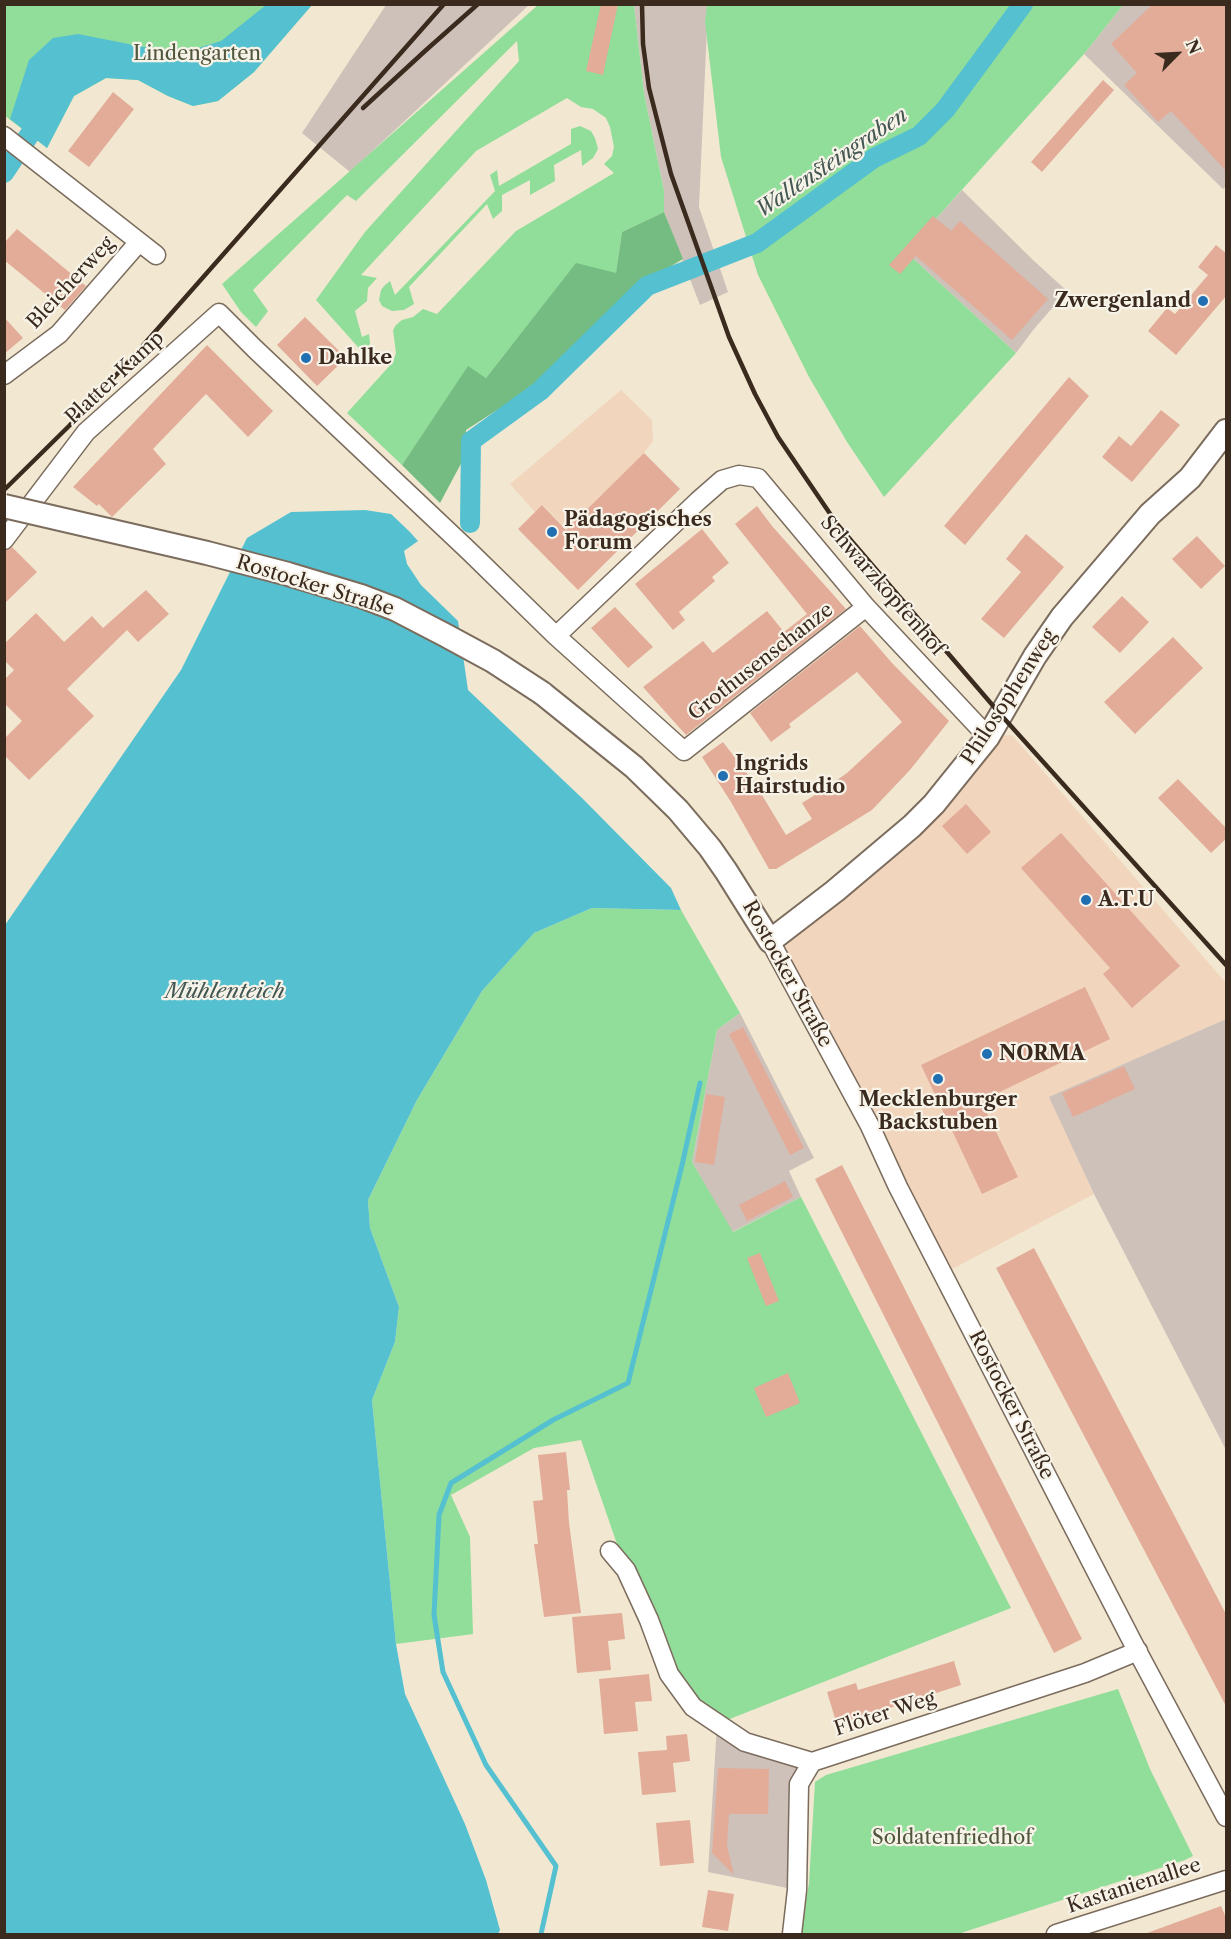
<!DOCTYPE html>
<meta charset="utf-8">
<style>
body{margin:0}
#map{position:relative;width:1231px;height:1939px;overflow:hidden;background:#f2e8d2;font-family:"Libre Caslon Text",serif}
canvas{display:block}
.frame{position:absolute;inset:0;border:6px solid #3b2a1e;pointer-events:none}
.north{position:absolute;left:1147px;top:24px;width:60px;height:60px;-webkit-text-stroke:4px #f7f3e8;paint-order:stroke;rotate:66deg;font-size:16px;font-weight:700;line-height:24px;text-align:center;color:#3b2a1e}
.north::after{content:'';display:block;margin:auto;width:21px;height:27px;background:#3b2a1e;clip-path:polygon(50% 0,100% 100%,50% 72%,0 100%)}
</style>
<div id="map">
<canvas width="1231" height="1939"></canvas>
<div class="frame"></div>
<div class="north">N</div>
</div>
<script>
const ctx = document.querySelector('canvas').getContext('2d');
ctx.lineJoin = 'round';
function fill(path, color) {
  ctx.fillStyle = color;
  ctx.fill(path, 'evenodd');
}
function poly(rows) {
  const path = new Path2D();
  for (const r of rows) {
    path.moveTo(r[0], r[1]);
    for (let i = 2; i < r.length; i += 2) path.lineTo(r[i], r[i + 1]);
  }
  return path;
}
function stroke(path, color, width, dash) {
  ctx.strokeStyle = color;
  ctx.lineWidth = width;
  ctx.lineCap = dash ? 'butt' : 'round';
  ctx.setLineDash(dash || []);
  ctx.stroke(path);
}
function drawText(font, color, halo, rows, align = 'center') {
  ctx.font = font + ' "Libre Caslon Text",serif';
  ctx.lineWidth = 4.5;
  ctx.setLineDash([]);
  ctx.textBaseline = 'middle';
  ctx.strokeStyle = halo;
  ctx.fillStyle = color;
  for (const [text, x, y, turn = 0] of rows) {
    ctx.save();
    ctx.translate(x, y);
    ctx.rotate((+turn || 0) * Math.PI / 180);
    ctx.textAlign = isNaN(turn) ? turn : align;
    if (halo) ctx.strokeText(text, 0, 0);
    ctx.fillText(text, 0, 0);
    ctx.restore();
  }
}
fill(poly([
 [621,390,652,420,653,441,644,453,581,515,577,541,543,505,535,512,510,484],
 [1012,735,1226,983,1226,1019,1050,1097,1094,1194,943,1274,770,941,804,915,988,737]
]), '#f1d5bd');
fill(poly([
 [386,5,529,5,350,172,302,133],
 [634,5,708,5,699,207,728,292,700,305,664,212,664,191,644,93],
 [1123,5,1226,5,1226,186,1223,189,1084,54],
 [962,190,1033,260,1067,291,1034,329,1016,353,906,252],
 [740,1013,814,1158,789,1171,801,1197,732,1232,692,1162,717,1030],
 [1226,1019,1226,1450,1094,1194,1049,1097],
 [717,1724,812,1762,799,1784,797,1890,708,1872]
]), '#cec1ba');
fill(poly([
 [5,5,312,5,254,72,218,101,193,106,168,96,138,80,106,78,74,96,47,148,5,116],
 [538,5,634,5,644,93,664,191,664,212,622,232,616,274,576,264,486,378,468,367,402,465,347,413,393,362,396,353,393,330,396,325,402,320,413,317,423,309,437,314,516,231,614,173,604,164,612,156,614,147,610,127,606,118,593,109,581,107,567,98,476,151,361,275,377,278,368,288,367,301,355,311,362,337,369,334,370,343,366,356,316,300,365,232,519,61,517,41,356,201,347,195,253,290,268,311,256,327,241,312,222,284],
 [707,5,1123,5,1084,54,906,252,1016,353,884,497,847,442,809,377,758,275,721,157,705,22],
 [580,126,591,131,595,138,598,149,593,158,582,166,581,150,554,165,555,181,530,195,530,180,502,195,502,211,493,219,487,204,409,287,414,304,404,310,392,311,382,306,379,300,381,290,384,286,390,281,395,295,495,191,490,175,497,170,499,186,571,144,571,129],
 [592,908,681,910,740,1013,717,1030,692,1162,733,1232,801,1197,1011,1608,717,1724,693,1707,626,1570,581,1440,534,1448,451,1495,470,1537,473,1634,396,1644,372,1400,395,1342,399,1307,370,1228,368,1200,417,1100,482,991,534,933],
 [1118,1689,1150,1769,1193,1856,1185,1860,958,1934,800,1934,809,1883,815,1782,826,1775]
]), '#91dd9a');
fill(poly([
 [664,212,683,259,638,286,533,387,466,430,464,458,440,503,402,465,468,366,486,378,576,263,616,273,622,232]
]), '#74bc82');
fill(poly([
 [266,5,312,5,254,72,218,101,193,106,168,96,138,80,106,78,74,96,47,148,10,119,29,60,53,38,78,34,179,54,221,41],
 [365,510,391,514,410,532,418,541,404,551,407,564,421,585,458,621,468,690,583,799,671,888,681,910,592,908,534,933,482,991,417,1100,368,1200,370,1228,399,1307,395,1342,372,1400,396,1644,405,1694,465,1824,486,1880,500,1930,498,1934,5,1934,5,925,181,670,247,538,291,512]
]), '#55c1d0');
stroke(poly([
 [541,1934,556,1866,486,1765,443,1672,434,1615,439,1515,451,1483,553,1420,628,1383,683,1161,700,1083]
]), '#55c1d0', 5);
stroke(poly([
 [4,173,44,113],
 [470,523,471,441,540,391,647,286,757,243,874,158,919,136,945,110,1023,4]
]), '#55c1d0', 20);
fill(poly([
 [601,4,618,4,603,75,586,71],
 [1153,4,1227,4,1227,172,1171,111,1158,122,1124,85,1137,73,1111,44],
 [1103,80,1114,90,1042,172,1031,162],
 [113,92,134,109,89,167,68,151],
 [933,216,951,231,960,221,1048,299,1012,340,916,256,900,274,889,265],
 [17,229,86,286,65,310,4,260,4,243],
 [1216,245,1227,254,1227,295,1176,355,1148,331,1167,308,1175,314,1208,275,1198,267],
 [4,317,23,338,4,354],
 [305,317,346,358,317,386,277,345],
 [207,345,273,411,248,437,206,394,153,449,166,464,112,517,99,504,97,506,73,487],
 [1069,377,1089,396,965,545,944,526],
 [1161,410,1180,425,1132,482,1102,457,1119,436,1131,446],
 [644,453,680,489,578,590,518,529,542,505,566,530],
 [757,506,772,526,846,609,686,735,643,687,703,641,713,653,767,611,784,632,807,614,735,524],
 [702,529,729,563,712,577,715,581,679,612,685,620,673,630,635,584],
 [1026,534,1064,567,1004,638,981,619,1021,572,1006,559],
 [1197,536,1225,566,1201,589,1172,559],
 [12,547,37,572,4,604,4,551],
 [146,590,169,614,138,642,127,630,67,689,94,716,29,780,4,755,4,739,22,721,4,703,4,680,14,670,4,660,4,644,36,613,64,642,92,616,103,628],
 [1122,596,1149,622,1120,653,1092,627],
 [615,607,653,647,628,668,591,628],
 [860,626,892,663,949,721,910,770,872,810,776,869,769,869,731,802,702,757,723,742,756,785,786,835,812,819,802,803,823,790,847,773,902,722,857,672,789,724,791,727,771,742,750,713],
 [1173,637,1203,668,1135,734,1104,702],
 [1178,779,1227,829,1227,838,1211,853,1158,798],
 [966,804,991,832,967,854,942,826],
 [1061,833,1180,966,1132,1008,1103,974,1110,968,1021,868],
 [1085,987,1110,1039,981,1101,1018,1177,982,1194,921,1065],
 [743,1027,804,1148,790,1155,729,1034],
 [1124,1066,1135,1089,1073,1117,1062,1093],
 [706,1094,725,1097,714,1165,695,1162],
 [842,1165,1082,1639,1054,1653,815,1179],
 [785,1181,793,1197,747,1221,739,1205],
 [1034,1248,1227,1616,1227,1708,996,1268],
 [760,1253,779,1301,766,1306,747,1258],
 [788,1373,800,1403,766,1417,754,1388],
 [566,1452,570,1490,567,1490,569,1523,581,1613,544,1617,534,1544,538,1544,533,1501,543,1500,538,1455],
 [622,1613,625,1639,608,1641,611,1670,577,1673,572,1617],
 [954,1661,961,1685,837,1725,827,1692,856,1683,858,1690],
 [649,1674,652,1701,635,1702,638,1731,604,1734,599,1679],
 [687,1734,690,1761,673,1763,676,1792,642,1795,638,1752,667,1750,666,1736],
 [718,1768,769,1769,768,1814,729,1814,727,1846,734,1875,712,1853],
 [690,1820,694,1863,660,1866,656,1823],
 [708,1890,734,1894,728,1931,702,1927],
 [1221,1906,1227,1920,1227,1935,1148,1935,1147,1933]
]), '#e2ac99');
const minor = poly([
 [4,136,156,255],
 [4,375,59,334,139,242],
 [4,540,86,432,219,313,255,349,469,551,556,636,684,751,866,607],
 [556,636,698,501,722,480,739,475,758,478,866,607,988,737],
 [770,941,870,1126,898,1187,1133,1643,1226,1817],
 [610,1551,626,1570,649,1620,669,1674,693,1707,745,1742,812,1762],
 [792,1934,797,1890,799,1784,812,1762,1085,1673,1138,1651],
 [1056,1934,1226,1880]
]);
const major = poly([
 [542,693,634,767,678,810,710,848,726,871,770,941,835,891,912,826,934,804,988,737,1035,656,1062,617,1150,514,1190,478,1226,431]
]);
stroke(minor, '#7b6c5d', 21);
stroke(major, '#7b6c5d', 26);
stroke(minor, '#fff', 18);
stroke(major, '#fff', 22);
stroke(poly([
 [642,4,643,44,649,88,671,174,729,337,755,394,778,437,837,524,1001,715,1226,965],
 [363,108,425,51,478,4],
 [4,490,69,426,131,359,444,4]
]), '#3b2a1e', 4.5);
const majorBridge = poly([
 [4,506,207,553,288,574,361,596,395,609,445,635,493,661,542,693]
]);
stroke(majorBridge, '#7b6c5d', 26, []);
stroke(majorBridge, '#fff', 22);
for (const [x, y, r, color] of [
 [1203,301,6,"#1f6fb2"],
 [306,358,6,"#1f6fb2"],
 [552,532,6,"#1f6fb2"],
 [723,776,6,"#1f6fb2"],
 [1086,900,6,"#1f6fb2"],
 [987,1054,6,"#1f6fb2"],
 [938,1079,6,"#1f6fb2"]
]) {
  const dot = new Path2D();
  dot.arc(x, y, r, 0, 2 * Math.PI);
  ctx.fillStyle = color;
  ctx.fill(dot);
  stroke(dot, '#f7f3e8', 2);
}
drawText('20px', '#50573d', '#f7f3e8', [
 ["Lindengarten",197,54],
 ["Soldatenfriedhof",952,1838]
]);
drawText('20px', '#3b2a1e', '#f7f3e8', [
 ["Bleicherweg",71,283,-47],
 ["Platter Kamp",115,378,-43],
 ["Rostocker Straße",315,586,17],
 ["Schwarzkopfenhof",882,586,49],
 ["Grothusenschanze",761,662,-38],
 ["Philosophenweg",1009,697,-57],
 ["Rostocker Straße",787,974,61],
 ["Rostocker Straße",1011,1405,63],
 ["Flöter Weg",885,1714,-18],
 ["Kastanienallee",1134,1886,-18]
]);
drawText('bold 20px', '#3b2a1e', '#f7f3e8', [
 ["Zwergenland",1191,301,"right"],
 ["Dahlke",318,358],
 ["Pädagogisches",564,520],
 ["Forum",564,543],
 ["Ingrids",735,764],
 ["Hairstudio",735,787],
 ["A.T.U",1098,900],
 ["NORMA",999,1054],
 ["Mecklenburger",938,1100,"center"],
 ["Backstuben",938,1123,"center"]
], 'left');
drawText('italic 21px', '#435753', '#f7f3e8', [
 ["Wallensteingraben",832,163,-34],
 ["Mühlenteich",225,992]
]);
</script>
